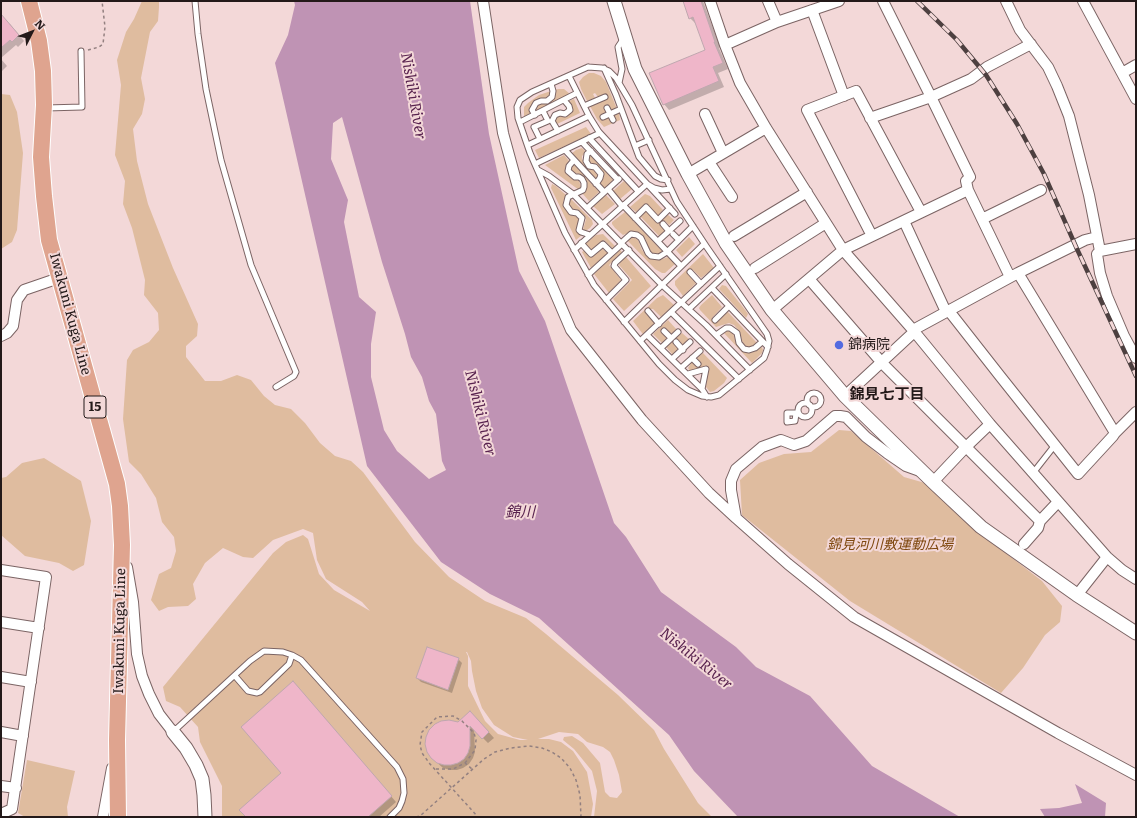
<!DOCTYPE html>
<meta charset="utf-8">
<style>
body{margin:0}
#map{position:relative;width:1137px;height:818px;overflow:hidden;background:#f3d8d8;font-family:Literata,serif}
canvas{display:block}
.frame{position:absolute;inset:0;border:2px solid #231919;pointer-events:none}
.north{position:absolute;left:12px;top:12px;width:40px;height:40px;-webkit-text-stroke:3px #f3d8d8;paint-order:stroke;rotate:48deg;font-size:11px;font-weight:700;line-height:16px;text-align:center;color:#231919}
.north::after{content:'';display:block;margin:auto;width:14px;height:18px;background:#231919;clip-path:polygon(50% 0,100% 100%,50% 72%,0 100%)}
</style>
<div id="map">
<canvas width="1137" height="818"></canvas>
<div class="frame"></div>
<div class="north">N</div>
</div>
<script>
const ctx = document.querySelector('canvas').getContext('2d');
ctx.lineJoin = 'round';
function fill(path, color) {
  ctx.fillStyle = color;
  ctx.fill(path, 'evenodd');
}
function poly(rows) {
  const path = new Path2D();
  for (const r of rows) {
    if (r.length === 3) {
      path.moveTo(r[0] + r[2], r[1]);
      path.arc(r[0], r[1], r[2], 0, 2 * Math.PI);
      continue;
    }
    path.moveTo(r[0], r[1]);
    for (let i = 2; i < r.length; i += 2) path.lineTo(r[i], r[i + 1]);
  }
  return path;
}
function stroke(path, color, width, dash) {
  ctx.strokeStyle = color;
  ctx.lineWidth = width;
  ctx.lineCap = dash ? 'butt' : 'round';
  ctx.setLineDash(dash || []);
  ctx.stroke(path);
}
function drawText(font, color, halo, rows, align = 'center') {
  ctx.font = font + ' Literata,"Noto Sans JP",serif';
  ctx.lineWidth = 4;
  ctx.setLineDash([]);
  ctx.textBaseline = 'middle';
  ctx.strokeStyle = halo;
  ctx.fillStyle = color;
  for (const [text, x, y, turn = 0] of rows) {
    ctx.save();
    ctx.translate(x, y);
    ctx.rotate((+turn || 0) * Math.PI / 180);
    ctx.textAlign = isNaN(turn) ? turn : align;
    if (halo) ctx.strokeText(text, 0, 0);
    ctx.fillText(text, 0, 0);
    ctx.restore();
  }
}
fill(poly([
 [142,1,159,1,159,7,158,21,150,32,141,78,145,99,142,114,133,129,137,161,148,204,173,268,198,324,197,336,186,346,186,357,205,381,221,381,237,375,251,380,264,396,275,405,291,409,305,423,320,443,335,456,351,461,363,472,415,542,449,577,485,601,526,618,546,634,618,695,654,730,664,749,698,803,712,817,594,817,597,791,592,771,574,749,563,740,564,737,572,736,583,743,600,763,605,792,610,797,617,798,622,792,619,775,614,760,610,752,603,747,587,742,578,734,559,732,538,739,549,739,561,742,573,751,587,772,593,804,591,817,222,817,222,786,200,742,198,727,180,707,166,701,163,687,273,553,286,542,303,535,308,539,319,574,334,590,370,611,362,602,326,579,317,560,313,533,303,529,273,540,253,558,243,557,223,548,205,563,193,584,196,599,188,606,168,607,159,611,151,600,159,574,171,568,176,551,174,537,162,522,156,498,141,474,129,462,123,419,127,360,133,350,149,342,159,330,158,313,144,295,145,280,132,228,123,204,125,181,115,155,121,85,117,60,126,32,134,19],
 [466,652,467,652,471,661,472,671,476,691,482,708,494,725,513,737,528,740,520,740,498,734,485,721,468,686,468,656],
 [589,73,594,73,601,76,606,82,617,109,601,116,602,119,619,113,620,120,604,127,597,119,590,106,607,98,606,94,598,97,595,93,593,94,595,98,587,101,581,89,579,82,583,77],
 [559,89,564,89,570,94,535,112,534,107,536,104,547,102,553,90],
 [551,91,549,99,540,100,532,112,524,117,524,107,528,103,539,95],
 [1,94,10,95,17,112,23,153,17,230,12,242,1,249],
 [574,99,580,113,555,125,554,119,555,117,569,113,567,102],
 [586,127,591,134,539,158,535,150],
 [582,148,586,152,582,156,582,159,589,167,593,169,597,174,597,178,596,180,571,154,576,150],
 [564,155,569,161,565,168,566,173,571,178,579,181,581,187,579,190,545,165],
 [590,155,613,180,604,189,600,184,604,177,604,174,597,166,590,163,588,160],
 [574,164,599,192,589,201,582,193,585,190,587,184,581,175,572,172,571,169],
 [624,181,632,189,620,199,613,191],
 [552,184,556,186,567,196,564,199,563,204,569,214,576,216,580,221,578,231,582,235,576,240,551,188],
 [645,194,650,196,663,210,657,217,645,204,636,212,630,207],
 [606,195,615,204,602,214,593,206],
 [571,199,592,220,593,224,590,228,584,232,583,230,586,219,580,212,572,210,569,205,569,201],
 [646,211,657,223,667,214,674,220,669,225,665,221,661,224,666,230,659,236,640,216],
 [625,212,662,251,659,254,651,253,648,249,646,240,641,234,633,231,623,235,615,228,612,224,612,222],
 [603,234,615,246,612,248,604,240,590,252,584,245,596,235],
 [689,237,695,244,682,257,676,250],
 [629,238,635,238,638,240,642,250,650,259,660,260,668,257,675,264,665,273,662,273,655,269,627,240],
 [601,248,608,253,591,268,582,252,585,250,591,257],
 [620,250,622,252,609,265,621,280,609,293,594,274],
 [703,254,714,268,701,278,693,270,688,274,696,283,683,296,675,285,675,281],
 [626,257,651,286,624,311,613,299,632,280,619,265,621,261],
 [722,285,726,286,746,311,748,314,746,318,719,289],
 [663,295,674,305,661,317,653,309,651,309,646,314,655,323,643,334,642,333,633,321,657,298],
 [712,295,722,307,712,318,716,322,727,311,757,343,751,347,746,347,742,341,740,332,734,325,729,323,716,327,700,310,699,308,701,305],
 [668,320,677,330,671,334,665,328,662,332,667,338,662,343,653,334],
 [727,331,731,331,733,333,737,345,746,353,753,352,762,347,763,350,762,353,752,363,724,333],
 [682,333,690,340,684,346,678,340,673,343,679,350,673,355,666,347],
 [703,353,727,378,724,383,714,391,710,392,706,387,708,368,707,366,690,371,688,368,692,362,697,367,701,363,697,358],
 [839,430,851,431,904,477,925,483,981,534,1042,581,1062,606,1060,622,1045,635,1023,668,1001,693,850,601,742,515,740,480,759,463,784,454,811,452],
 [44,458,81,481,91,521,84,565,73,571,59,563,25,556,1,535,1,478,6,477,22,463],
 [27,760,75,771,67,807,68,817,25,817,18,813]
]), '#dfbc9f');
fill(poly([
 [294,1,470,1,489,134,519,271,545,321,614,523,626,537,661,592,736,647,756,667,810,696,872,766,960,817,738,817,694,771,669,735,539,618,490,594,441,562,367,466,275,63,288,35,295,5],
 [342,117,382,262,405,334,411,357,422,377,429,401,436,414,442,461,446,470,429,479,397,451,384,430,371,377,371,344,376,312,359,297,344,222,348,200,331,159,333,123],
 [1075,784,1106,803,1105,817,1045,817,1040,809,1059,808,1082,803]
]), '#bf93b4');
fill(poly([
 [684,1,703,1,720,47,719,48,728,69,718,73,724,87,669,110,664,104,706,50,696,24,690,18],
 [1,21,10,24,24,41,18,47,16,45,1,58],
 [1,59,7,66,2,71,1,70],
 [458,659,462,663,452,693,421,682,417,678],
 [298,688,396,802,379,817,247,817,283,773],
 [476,718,494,738,488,743,474,729,475,752,473,758,469,764,463,768,457,770,450,770,443,768,432,758,458,723]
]), '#0003');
const building = poly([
 [683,1,701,1,715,42,714,42,723,63,713,67,719,81,663,105,649,73,705,50,693,17,689,19,683,1],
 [1,14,19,35,12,42,10,40,1,48,1,14],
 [427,647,459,658,448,690,416,678,427,647],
 [293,681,392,796,368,817,246,817,239,810,281,773,241,727,293,681],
 [470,711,489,732,482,739,470,726,470,746,468,753,464,759,458,763,451,765,444,765,437,763,431,758,427,752,425,744,426,737,429,730,435,724,441,721,449,720,458,722,470,711]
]);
fill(building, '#efb6c9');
stroke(building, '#bfa7af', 1);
const service = poly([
 [195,1,198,34,206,89,221,160,251,265,296,372,294,376,276,387],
 [588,67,602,68,609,71,616,78,632,105,677,202,706,246,767,334,769,341,767,350,764,358,719,395,711,397,702,396,688,390,675,380,659,364,594,285,565,233,530,153,518,118,517,107,520,100,532,92,588,67],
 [604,68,616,95,639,157,655,176,661,179,668,180],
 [569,76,589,116,599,132,675,214],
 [619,83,622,69,618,47,624,38],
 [584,106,605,97],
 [46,108,82,107,81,51],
 [607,108,613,120],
 [535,115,532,110,536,103,541,101,547,101,552,97,553,91,551,84],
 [603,117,621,109],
 [520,122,577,93],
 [558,131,552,121,555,115,560,113,565,114,570,110,569,106,564,100],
 [589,138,638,191],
 [540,139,534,127,548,121,543,111],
 [582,142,618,180],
 [528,145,589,116],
 [635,146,649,140],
 [565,150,604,192],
 [591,151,587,154,586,161,589,166,595,167,601,174,600,178,596,184],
 [574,160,569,166,568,171,575,177,579,177,582,179,584,183,584,187,583,190,568,197,566,205,571,212,577,213,582,218,579,230,581,232,590,235],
 [535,164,600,133],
 [538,170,549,176,573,194,662,285,706,325,750,370],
 [608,189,622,206],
 [623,205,681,266],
 [587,208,619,179],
 [635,218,646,207,658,220,670,208],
 [663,224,669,231],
 [673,234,679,240],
 [658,241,680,221],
 [581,243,591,254,603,244,612,253,588,275],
 [621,243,631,234,637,235,641,238,648,253,651,256,659,257,667,252,693,226],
 [574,250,647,184,654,188,662,190,671,189],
 [612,253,622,244],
 [690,272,701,284],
 [712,288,768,347],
 [606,300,626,280,614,266,615,263,629,250],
 [689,309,726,274],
 [648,311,659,324],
 [671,312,739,379],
 [715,320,729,306],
 [624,322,704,244],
 [664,331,671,338],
 [647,335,702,389,707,397],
 [716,335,726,328,730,328,737,333,739,343,744,349,749,350,755,348,762,342],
 [640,341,720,266],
 [676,342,683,350],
 [661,348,678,332],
 [692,358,698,364],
 [672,359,690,342],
 [681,368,700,351],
 [688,374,706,369,702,389],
 [814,400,7],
 [805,410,7],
 [787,413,796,413,795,421,787,422,787,413],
 [1033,473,1055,445],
 [235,676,248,691,257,693,260,692,289,664,292,655],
 [174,731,250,661,264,651,283,652,292,655,301,660,397,767,403,779,404,793,402,801,399,808,390,817]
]);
const minor = poly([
 [483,1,503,133,532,239,571,330,642,420,709,493,736,518,788,564,854,617,1058,733,1136,775],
 [710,1,725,45,740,83,766,128,843,250,913,330,990,424,1107,557,1122,570,1136,579],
 [768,1,777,22],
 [883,1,931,97,970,177,966,181,968,190,1010,277],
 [1006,1,1020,30,1048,67,1057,86,1069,116,1089,195,1100,251,1097,254,1100,273,1107,296,1124,336,1136,358],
 [1083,1,1136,99],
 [812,10,844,96],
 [725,45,777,22,839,1],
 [1122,73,1136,65],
 [705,114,723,153],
 [870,118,931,97,971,79,987,67,1031,44],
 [709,162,732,197],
 [688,174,766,128],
 [982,219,1041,190],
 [904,221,946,312],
 [734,236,807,192],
 [872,236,807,110,856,91,921,212],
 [1100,251,1136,244],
 [755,268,826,223],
 [1018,273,1115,433],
 [810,280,883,364,1040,521,1058,502],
 [772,310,843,250,968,190],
 [949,311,1000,376,1078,474,1113,436,1115,433,1136,412],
 [913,330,1018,273,1085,240,1097,237],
 [1,336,7,333,13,326,17,300,24,290,59,278],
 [845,396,914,332],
 [933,482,966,447,990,424],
 [736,518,731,490,731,481,736,469,762,447,781,440,794,445,806,441,835,416,840,416,846,417,866,437,887,453,906,466,920,471],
 [1024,544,1038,528,1040,521],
 [127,567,133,602,137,654,142,676,149,694,159,714,173,732],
 [1,570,46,577,12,809,1,814],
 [1077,595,1107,557],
 [1,622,39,628],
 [1,677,31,682],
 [1,732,23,736],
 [1,786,16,788],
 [103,817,112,768]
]);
const tertiary = poly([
 [614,1,635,69,688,174,726,243,772,310,845,396,933,482,981,527,1077,595,1136,633],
 [173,732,186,748,196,765,202,779,204,795,205,817]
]);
const primary = poly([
 [29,1,39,41,43,71,44,105,41,157,44,196,49,240,117,484,120,506,122,545,117,740,118,817]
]);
stroke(service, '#7b6464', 7);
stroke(minor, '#7b6464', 12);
stroke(tertiary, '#7b6464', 15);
stroke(primary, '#fff', 18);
stroke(poly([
 [88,50,99,47,103,44,105,27,102,1],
 [465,763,475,750,476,740,474,733,462,721,453,716,437,717,422,732,420,745,422,753,430,764,478,817],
 [436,769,453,769,465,763,472,769],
 [416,817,420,816,484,759,495,752,511,748,529,746,542,748,552,752,561,758,570,768,576,780,580,795,581,817]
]), '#938080', 1.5, [3, 3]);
stroke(service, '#fff', 5);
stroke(minor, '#fff', 10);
stroke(tertiary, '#fff', 13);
stroke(primary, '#dfa48f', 16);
const rail = poly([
 [917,1,957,40,986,75,1017,124,1044,174,1077,249,1136,376]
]);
stroke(rail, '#4d4040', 4.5);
stroke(rail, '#f3d8d8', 3, [9]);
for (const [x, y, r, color] of [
 [839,345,5,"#536be0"]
]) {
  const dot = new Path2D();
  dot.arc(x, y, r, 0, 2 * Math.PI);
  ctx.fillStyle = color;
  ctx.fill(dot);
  stroke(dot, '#f3d8d8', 1.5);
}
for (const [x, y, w] of [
 [95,407,22]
]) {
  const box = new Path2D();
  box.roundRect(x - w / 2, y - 11, w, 22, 3);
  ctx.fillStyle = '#f3d8d8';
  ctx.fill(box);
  stroke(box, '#231919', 1);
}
drawText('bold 13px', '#231919', null, [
 ["15",95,407]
]);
drawText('14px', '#231919', '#f3d8d8', [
 ["Iwakuni Kuga Line",70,314,75],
 ["Iwakuni Kuga Line",120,631,-89]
]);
drawText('14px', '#231919', '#f3d8d8', [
 ["錦病院",848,345]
], 'left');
drawText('italic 14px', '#7f480f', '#f3d8d8', [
 ["錦見河川敷運動広場",890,545]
]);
drawText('italic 15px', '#59234f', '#f3d8d8', [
 ["Nishiki River",413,96,80],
 ["Nishiki River",480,413,76],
 ["錦川",520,513],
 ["Nishiki River",696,659,39]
]);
drawText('bold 15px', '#231919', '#f3d8d8', [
 ["錦見七丁目",887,395]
]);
</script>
